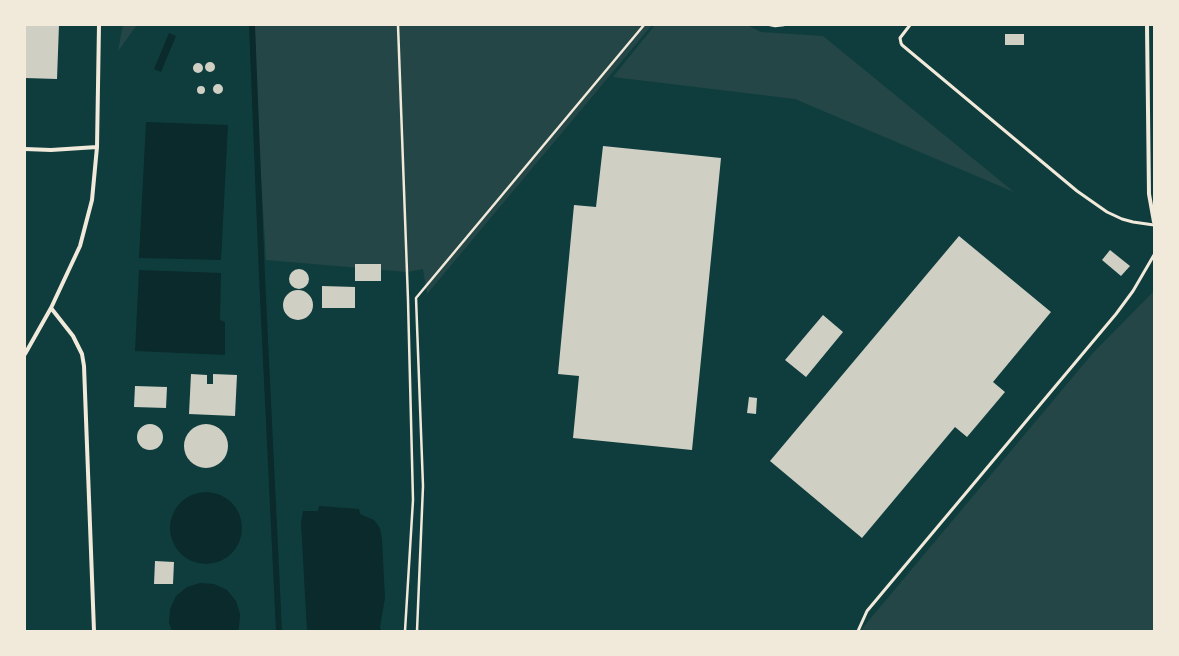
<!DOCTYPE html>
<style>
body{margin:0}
#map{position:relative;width:1179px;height:656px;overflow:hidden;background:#0f3d3e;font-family:"DejaVu Sans",sans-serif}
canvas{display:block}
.frame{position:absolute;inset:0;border:26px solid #f1e9da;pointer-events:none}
</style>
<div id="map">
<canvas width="1179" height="656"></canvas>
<div class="frame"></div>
</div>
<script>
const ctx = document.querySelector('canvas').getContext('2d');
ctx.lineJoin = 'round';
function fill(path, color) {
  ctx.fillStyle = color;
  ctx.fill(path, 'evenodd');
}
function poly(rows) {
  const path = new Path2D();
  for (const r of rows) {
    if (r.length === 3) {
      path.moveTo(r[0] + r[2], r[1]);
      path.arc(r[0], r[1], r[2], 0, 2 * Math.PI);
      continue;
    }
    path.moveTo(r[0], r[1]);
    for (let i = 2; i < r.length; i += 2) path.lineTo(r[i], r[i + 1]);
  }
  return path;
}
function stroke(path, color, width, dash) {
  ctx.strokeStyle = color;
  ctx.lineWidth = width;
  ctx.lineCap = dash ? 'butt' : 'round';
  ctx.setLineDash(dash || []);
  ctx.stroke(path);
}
fill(poly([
 [123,25,137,25,118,51],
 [252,25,652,25,427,294,423,269,407,272,266,260],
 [655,25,747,25,761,32,823,36,1014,192,795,99,613,77],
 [1154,291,1154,631,860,631,1093,353]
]), '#244646');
fill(poly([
 [169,33,176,36,161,72,154,69],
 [146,122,228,125,221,260,139,258],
 [139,270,221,273,220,320,225,322,225,355,135,351],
 [206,528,36],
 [319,506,359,509,360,514,374,520,380,528,382,540,385,598,380,627,381,631,307,631,301,523,303,511,318,511],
 [200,583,214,584,227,590,236,601,240,614,239,628,238,631,172,631,169,623,170,609,176,596,187,587]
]), '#0a2a2b');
stroke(poly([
 [252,25,262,277,279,631]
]), '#0a2a2b', 6);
fill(poly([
 [25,25,59,25,57,79,25,78],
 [1005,34,1024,34,1024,45,1005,45],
 [210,67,5],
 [198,68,5],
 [218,89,5],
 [201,90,4],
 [603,146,721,158,692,450,573,438,579,376,558,374,574,205,596,207],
 [959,236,1051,312,993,382,1005,392,967,437,955,427,862,538,770,461],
 [1110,250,1130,266,1121,276,1102,260],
 [355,264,381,264,381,281,355,281],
 [299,279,10],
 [322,286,355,287,355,308,322,308],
 [298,305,15],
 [823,315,843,332,806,377,785,360],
 [191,374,207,375,207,384,213,384,213,374,237,375,235,416,189,414],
 [135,386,167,387,166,408,134,407],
 [749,397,757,398,756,414,747,413],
 [150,437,13],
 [206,446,22],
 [155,561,174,562,173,584,154,584]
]), '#cfcfc3');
stroke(poly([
 [398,25,408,300,413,500,405,631],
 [770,25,775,26,784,25],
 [417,631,423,486,416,298,644,25]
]), '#f1e9da', 2.5);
stroke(poly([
 [910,25,900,38,901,43,902,45,1077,191,1107,212,1122,219,1133,222,1154,225],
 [858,631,867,611,1116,314,1133,291,1154,255]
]), '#f1e9da', 3);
stroke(poly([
 [1147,25,1149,194,1154,222],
 [25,149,51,150,97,147],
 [51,308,73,336,82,354,84,366,94,631],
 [25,354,51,308,80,246,92,200,97,147,99,25]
]), '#f1e9da', 4);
</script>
